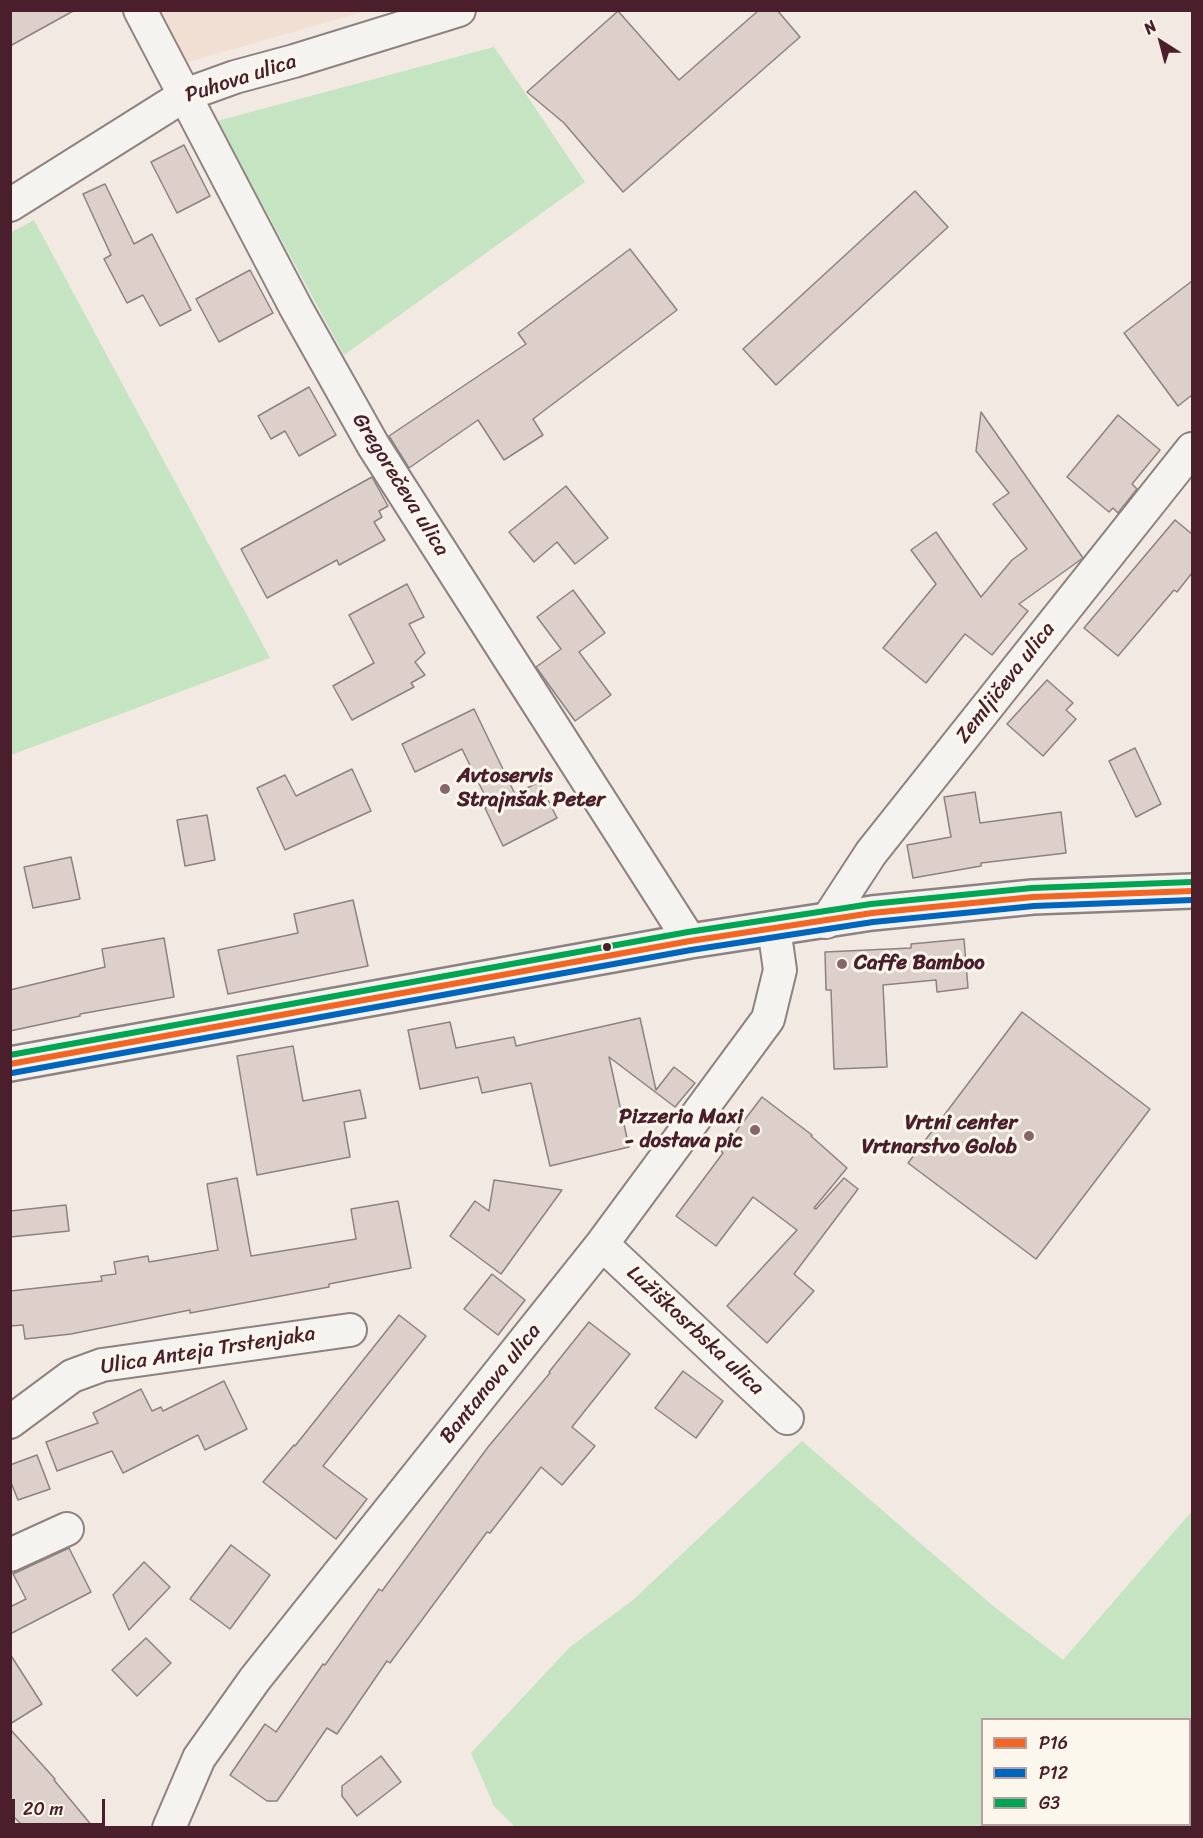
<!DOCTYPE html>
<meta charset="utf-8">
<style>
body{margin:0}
#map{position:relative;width:1203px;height:1838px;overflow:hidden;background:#f1e9e2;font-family:Sriracha,sans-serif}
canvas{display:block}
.frame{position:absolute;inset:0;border:12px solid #4a1f2b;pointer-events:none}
.legend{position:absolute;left:981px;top:1718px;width:210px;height:108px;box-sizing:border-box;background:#fbf7ec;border:2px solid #b4a19f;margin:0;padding:8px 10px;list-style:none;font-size:18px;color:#4a1f2b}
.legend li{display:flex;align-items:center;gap:12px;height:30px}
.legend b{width:30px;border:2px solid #b4a19f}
.north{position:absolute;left:1131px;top:12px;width:60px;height:60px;-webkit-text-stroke:4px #fbf7ec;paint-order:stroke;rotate:324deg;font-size:16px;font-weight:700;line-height:24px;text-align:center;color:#4a1f2b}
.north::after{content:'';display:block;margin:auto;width:21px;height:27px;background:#4a1f2b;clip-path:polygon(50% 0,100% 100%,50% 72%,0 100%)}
.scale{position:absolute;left:12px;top:1799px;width:93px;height:27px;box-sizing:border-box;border:3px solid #4a1f2b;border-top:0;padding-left:8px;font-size:18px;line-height:21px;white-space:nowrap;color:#4a1f2b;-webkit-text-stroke:4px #fbf7ec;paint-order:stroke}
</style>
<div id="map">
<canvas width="1203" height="1838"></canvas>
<div class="frame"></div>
<ul class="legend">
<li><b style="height:8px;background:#f26522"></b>P16</li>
<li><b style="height:8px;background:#0065bd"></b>P12</li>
<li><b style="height:8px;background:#00a651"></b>G3</li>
</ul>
<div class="north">N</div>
<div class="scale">20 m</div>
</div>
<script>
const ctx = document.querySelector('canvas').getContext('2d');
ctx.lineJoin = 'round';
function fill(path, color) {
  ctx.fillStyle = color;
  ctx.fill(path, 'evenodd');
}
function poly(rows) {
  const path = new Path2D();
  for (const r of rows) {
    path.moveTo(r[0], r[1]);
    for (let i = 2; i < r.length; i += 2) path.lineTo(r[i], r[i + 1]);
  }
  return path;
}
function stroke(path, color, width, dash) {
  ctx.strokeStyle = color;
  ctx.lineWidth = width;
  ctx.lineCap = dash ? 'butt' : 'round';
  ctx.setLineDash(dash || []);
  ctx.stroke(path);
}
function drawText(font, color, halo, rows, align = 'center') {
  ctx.font = font + ' Sriracha,sans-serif';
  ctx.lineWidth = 6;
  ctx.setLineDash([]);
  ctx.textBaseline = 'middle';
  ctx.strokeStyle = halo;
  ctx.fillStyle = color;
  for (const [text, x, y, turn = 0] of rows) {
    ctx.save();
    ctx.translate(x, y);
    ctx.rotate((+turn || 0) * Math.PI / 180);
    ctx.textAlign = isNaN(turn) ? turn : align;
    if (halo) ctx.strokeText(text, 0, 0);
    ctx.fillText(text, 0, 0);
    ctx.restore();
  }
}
fill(poly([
 [157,11,366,11,185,63]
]), '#f2dfd4');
fill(poly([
 [494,47,585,182,344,355,217,121],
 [34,220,270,658,11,755,10,233],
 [802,1441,992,1605,1063,1660,1192,1511,1192,1827,515,1827,494,1806,471,1753,570,1647,633,1600],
 [982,1720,1190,1720,1190,1824,982,1824]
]), '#c5e4c1');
const building = poly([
 [10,10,75,10,10,46,10,10],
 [759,10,777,10,800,37,623,192,564,123,527,92,618,11,679,80,759,10],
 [184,145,210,196,177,213,151,162,184,145],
 [105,184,134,244,152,234,191,310,160,326,143,295,127,303,104,259,111,255,83,194,105,184],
 [915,191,948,227,776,385,743,349,915,191],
 [630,249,677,310,533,419,543,435,504,460,478,420,409,468,389,436,526,344,518,333,630,249],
 [250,270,273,313,219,342,196,299,250,270],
 [1192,281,1192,395,1178,406,1124,333,1192,281],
 [309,387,336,435,299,456,285,431,271,439,258,416,309,387],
 [981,412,1083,558,1019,604,1028,611,992,655,965,634,926,683,883,648,936,584,911,550,936,532,981,597,1012,560,1027,549,993,504,1009,493,976,451,981,412],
 [1118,415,1160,450,1132,484,1137,489,1118,513,1113,508,1109,512,1067,477,1118,415],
 [372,477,388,506,379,511,382,517,374,522,385,540,339,565,337,560,267,598,241,549,372,477],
 [566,486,608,538,575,564,557,542,534,562,509,532,566,486],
 [1175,520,1192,534,1192,573,1177,592,1174,590,1118,656,1084,628,1175,520],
 [407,584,424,617,409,624,425,653,415,662,425,675,411,683,414,687,352,720,333,686,374,663,349,615,407,584],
 [573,590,605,633,579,652,611,695,575,721,536,667,561,649,537,617,573,590],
 [1047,680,1073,703,1066,710,1076,719,1043,756,1007,724,1047,680],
 [474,709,515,794,539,782,557,818,503,846,485,808,490,806,462,749,415,772,402,744,474,709],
 [1135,748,1161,804,1136,817,1109,761,1135,748],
 [352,769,371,811,285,850,257,788,285,775,296,796,352,769],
 [975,792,980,823,1061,812,1066,853,981,863,981,866,913,878,907,845,951,837,944,797,975,792],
 [207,815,215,860,185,866,177,820,207,815],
 [71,857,80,899,33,908,24,867,71,857],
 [353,900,368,966,228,994,218,950,298,933,294,914,353,900],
 [164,938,174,997,80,1014,80,1016,10,1031,10,990,105,967,102,949,164,938],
 [964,939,968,988,937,992,936,980,883,985,887,1067,834,1069,831,990,826,990,825,952,911,948,911,944,964,939],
 [1022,1012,1150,1109,1036,1259,908,1163,1022,1012],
 [640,1018,656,1090,674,1067,695,1083,675,1107,609,1057,629,1147,550,1166,531,1083,482,1093,478,1077,420,1089,408,1030,450,1022,456,1048,514,1037,516,1046,640,1018],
 [293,1046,303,1101,360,1090,366,1118,344,1122,350,1157,257,1175,237,1056,293,1046],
 [762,1097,812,1135,811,1136,847,1168,814,1208,816,1209,844,1178,858,1189,794,1274,814,1291,767,1343,727,1306,797,1230,753,1197,716,1246,676,1216,723,1153,721,1151,762,1097],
 [237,1178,251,1256,356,1239,351,1209,398,1201,411,1268,329,1284,329,1287,190,1313,190,1310,71,1334,25,1339,23,1325,10,1326,10,1291,102,1281,101,1276,116,1274,114,1262,148,1256,149,1262,218,1250,207,1184,237,1178],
 [494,1180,562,1190,501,1274,450,1236,475,1201,489,1211,494,1180],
 [66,1205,69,1231,10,1237,10,1211,66,1205],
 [492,1274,525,1300,498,1335,464,1309,492,1274],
 [399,1315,426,1336,323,1466,367,1499,336,1539,263,1482,294,1445,295,1446,399,1315],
 [589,1322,630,1354,572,1427,595,1446,562,1485,541,1467,490,1533,487,1532,390,1663,387,1661,337,1734,327,1728,277,1801,267,1801,230,1775,265,1724,276,1732,323,1664,325,1665,379,1589,382,1591,488,1447,550,1373,549,1372,589,1322],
 [683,1371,723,1401,696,1438,655,1408,683,1371],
 [224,1381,247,1429,205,1450,198,1435,123,1473,112,1451,57,1471,46,1442,98,1423,93,1413,141,1389,152,1411,161,1407,163,1411,224,1381],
 [37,1455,50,1489,18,1500,10,1480,10,1465,37,1455],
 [231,1545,270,1575,230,1629,190,1599,231,1545],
 [69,1548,91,1592,10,1634,10,1607,26,1599,13,1574,69,1548],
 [144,1562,170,1587,129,1630,113,1595,144,1562],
 [146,1638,171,1663,137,1696,112,1670,146,1638],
 [10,1654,42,1704,10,1724,10,1654],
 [10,1729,55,1779,54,1780,93,1827,24,1827,10,1813,10,1729],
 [381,1756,401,1782,357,1816,342,1796,342,1786,381,1756]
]);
fill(building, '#ddcfc9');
stroke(building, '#8d8281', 1.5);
const minor = poly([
 [140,10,296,308,373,445,690,941],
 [10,205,185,95,235,77,294,61,459,10],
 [826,922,871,853,1192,449],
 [602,1244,787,1418],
 [10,1422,72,1376,102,1365,350,1330],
 [10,1555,67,1529],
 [169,1828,199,1758,255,1679,602,1244,768,1019,780,970,774,928]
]);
const tertiary = poly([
 [10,1064,690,941,872,913,1033,897,1192,891]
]);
stroke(minor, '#8d8281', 36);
stroke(tertiary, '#8d8281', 38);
stroke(minor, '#f5f3ef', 32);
stroke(tertiary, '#f5f3ef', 33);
stroke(poly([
 [10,1064,690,941,872,913,1033,897,1192,891]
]), '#f26522', 6);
stroke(poly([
 [12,1073,691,950,873,922,1034,906,1192,900]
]), '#0065bd', 6);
stroke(poly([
 [10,1055,688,932,871,904,1032,888,1192,882]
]), '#00a651', 6);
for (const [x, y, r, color] of [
 [445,789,6,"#84666b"],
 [607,947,5,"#4a1f2b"],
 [842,964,6,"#84666b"],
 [755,1130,6,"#84666b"],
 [1029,1136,6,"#84666b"]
]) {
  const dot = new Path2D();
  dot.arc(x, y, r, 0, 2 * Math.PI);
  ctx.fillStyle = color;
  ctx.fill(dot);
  stroke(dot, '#fbf7ec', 2);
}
drawText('21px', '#4a1f2b', '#fbf7ec', [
 ["Puhova ulica",241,79,-18],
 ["Gregorečeva ulica",400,485,58],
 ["Zemljičeva ulica",1006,683,-52],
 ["Lužiškosrbska ulica",695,1331,43],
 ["Ulica Anteja Trstenjaka",208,1351,-9],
 ["Bantanova ulica",491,1384,-51]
]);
drawText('bold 21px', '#4a1f2b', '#fbf7ec', [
 ["Avtoservis",457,777],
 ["Strajnšak Peter",457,801],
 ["Caffe Bamboo",854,964],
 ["Pizzeria Maxi",743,1118,"right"],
 ["- dostava pic",743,1142,"right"],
 ["Vrtni center",1017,1124,"right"],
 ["Vrtnarstvo Golob",1017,1148,"right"]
], 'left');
</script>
